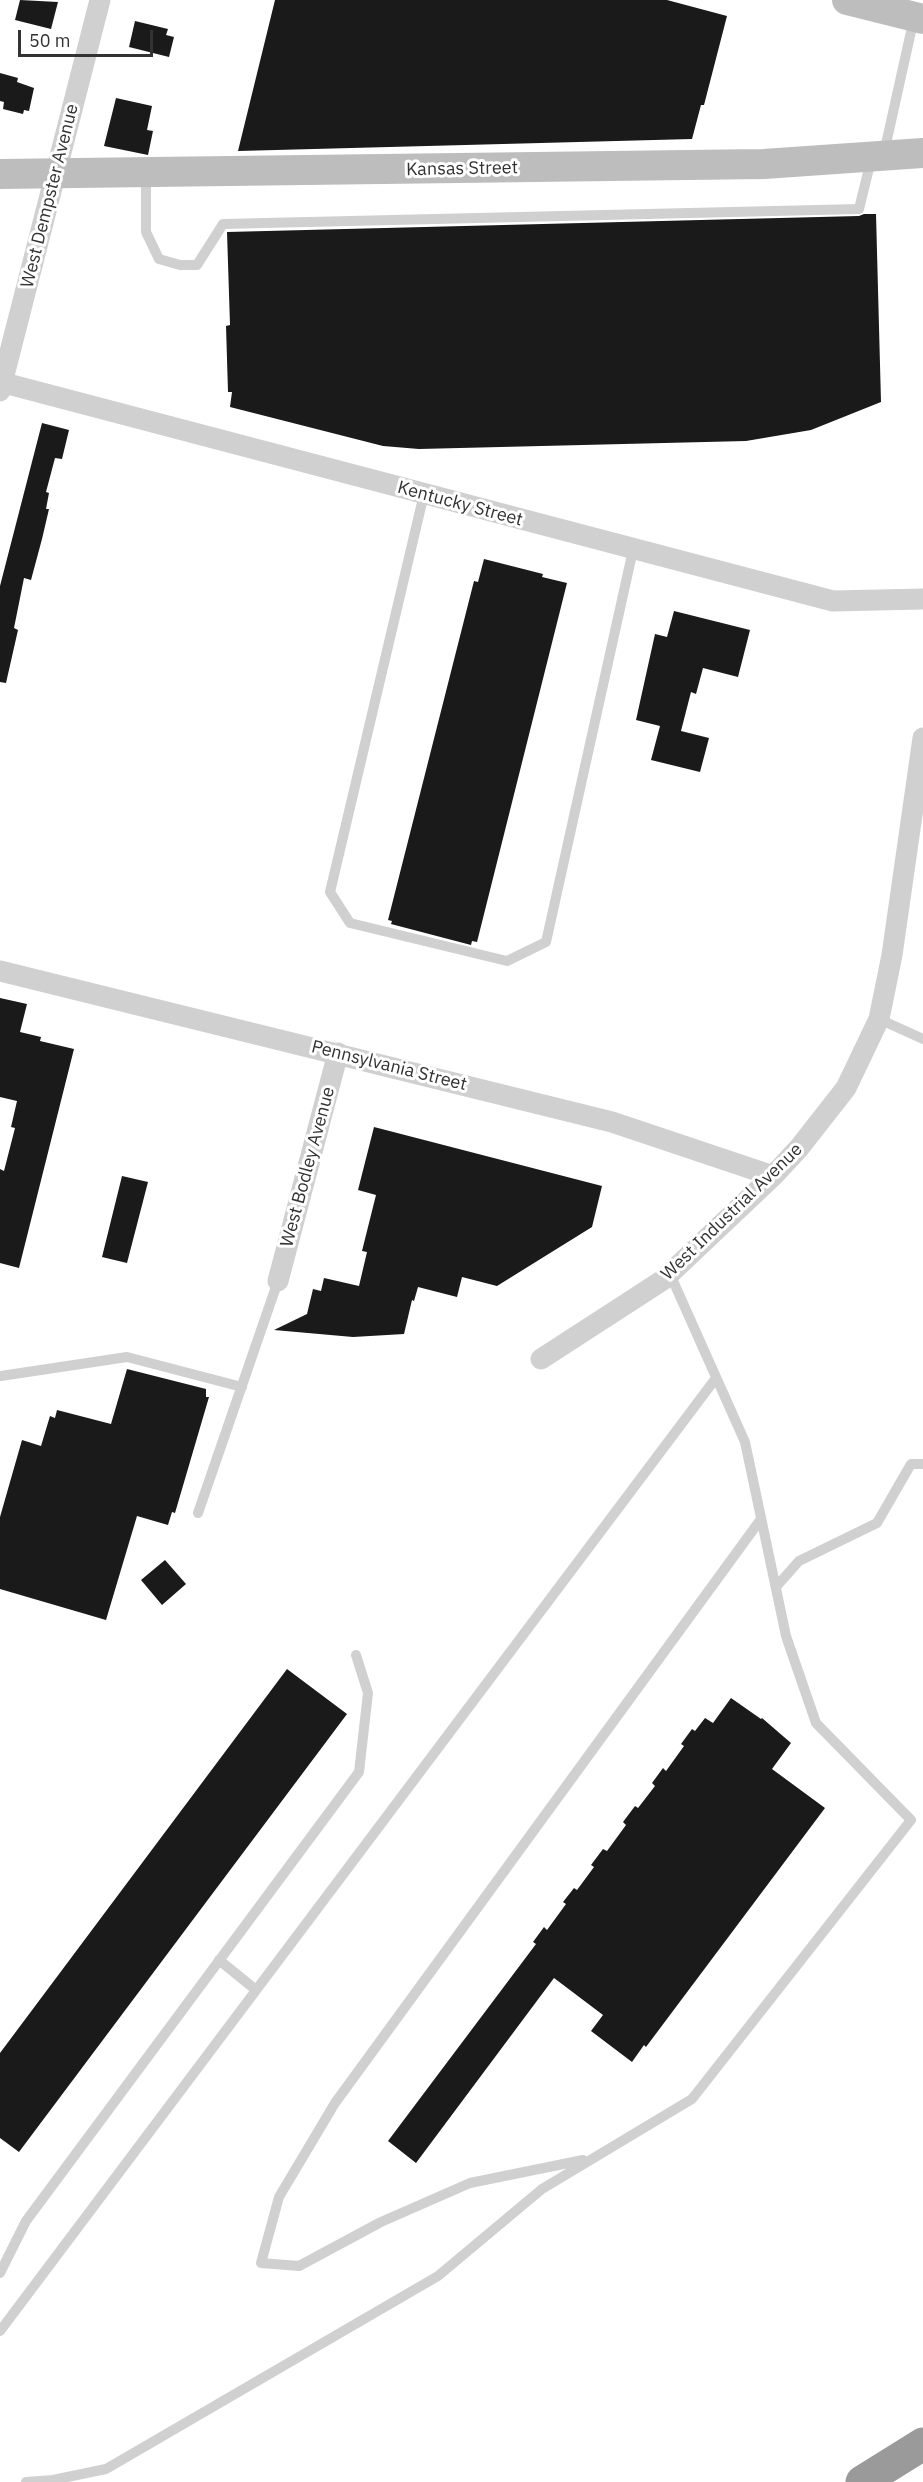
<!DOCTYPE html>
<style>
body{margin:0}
#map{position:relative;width:923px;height:2482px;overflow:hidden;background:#fff;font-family:"IBM Plex Sans",sans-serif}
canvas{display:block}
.scale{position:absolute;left:18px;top:30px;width:135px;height:27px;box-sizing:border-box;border:3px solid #333;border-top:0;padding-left:8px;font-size:18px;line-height:21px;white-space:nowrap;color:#333;-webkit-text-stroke:4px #fff;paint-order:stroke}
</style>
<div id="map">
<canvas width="923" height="2482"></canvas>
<div class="scale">50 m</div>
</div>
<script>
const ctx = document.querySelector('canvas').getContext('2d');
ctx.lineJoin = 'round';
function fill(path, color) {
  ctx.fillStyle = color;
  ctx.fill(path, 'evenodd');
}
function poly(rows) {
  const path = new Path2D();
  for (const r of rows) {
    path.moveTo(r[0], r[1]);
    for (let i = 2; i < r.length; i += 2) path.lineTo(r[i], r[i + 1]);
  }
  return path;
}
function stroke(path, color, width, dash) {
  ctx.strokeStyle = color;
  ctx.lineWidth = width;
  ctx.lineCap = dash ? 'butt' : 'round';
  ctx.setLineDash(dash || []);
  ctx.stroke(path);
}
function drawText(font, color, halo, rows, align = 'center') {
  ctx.font = font + ' "IBM Plex Sans",sans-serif';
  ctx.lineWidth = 6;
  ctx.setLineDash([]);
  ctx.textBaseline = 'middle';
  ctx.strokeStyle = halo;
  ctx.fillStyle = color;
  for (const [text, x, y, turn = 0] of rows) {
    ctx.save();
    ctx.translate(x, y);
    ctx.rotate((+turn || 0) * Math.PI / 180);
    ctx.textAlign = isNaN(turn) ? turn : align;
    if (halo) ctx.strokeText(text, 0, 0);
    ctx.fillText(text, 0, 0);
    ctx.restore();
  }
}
fill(poly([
 [20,0,58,2,51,29,15,20],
 [275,0,667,0,727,16,704,105,701,105,692,139,238,151],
 [135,21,168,29,166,35,174,37,169,57,129,47],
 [0,73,18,78,17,82,34,88,29,111,24,110,23,114,3,109,4,102,0,101],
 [116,98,152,106,147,130,153,131,148,155,104,146],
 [864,214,876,214,881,402,811,430,746,441,419,449,383,446,230,407,232,392,228,392,226,326,230,325,227,232,859,216],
 [42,423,69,430,62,459,55,458,46,492,49,493,46,509,49,509,42,539,31,580,24,578,14,628,18,630,6,683,0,682,0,586],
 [484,559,543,574,542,577,567,583,477,942,472,941,471,945,391,924,392,921,388,920,474,581,478,582],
 [674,611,750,630,738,677,703,668,696,694,691,692,681,731,709,738,700,772,651,760,660,726,636,720,655,634,667,637],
 [0,998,27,1004,20,1032,41,1037,40,1041,74,1049,19,1268,0,1263,0,1169,4,1171,15,1128,11,1127,17,1101,0,1097],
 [374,1127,602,1186,592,1227,497,1286,462,1277,457,1297,418,1287,414,1301,412,1300,404,1334,353,1337,274,1330,307,1314,313,1289,321,1291,324,1278,359,1286,367,1252,362,1251,376,1195,358,1190],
 [122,1176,148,1182,127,1263,102,1257],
 [127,1369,206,1389,206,1397,209,1397,175,1513,172,1512,168,1525,137,1516,106,1620,0,1589,0,1517,22,1440,41,1446,50,1416,55,1418,57,1410,111,1424],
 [165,1560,186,1584,162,1605,141,1580],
 [287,1669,347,1714,19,2152,0,2138,0,2053],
 [731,1698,761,1719,762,1718,791,1743,772,1769,825,1808,646,2047,644,2045,632,2062,591,2031,603,2015,554,1978,416,2163,388,2141,536,1944,533,1942,544,1927,547,1930,566,1904,563,1902,574,1888,577,1890,594,1867,591,1865,603,1849,607,1851,626,1825,623,1822,635,1806,638,1808,655,1786,652,1783,663,1768,666,1771,684,1746,681,1744,692,1729,695,1731,705,1718,713,1723]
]), '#1a1a1a');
stroke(poly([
 [884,153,914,18],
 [146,174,146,232,159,259,180,265,197,265,223,224,859,209,871,160],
 [424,494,330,892,350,923,507,961,546,942,633,550],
 [879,1019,923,1039],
 [1,1376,127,1357,242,1387],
 [198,1513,278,1281],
 [776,1587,799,1561,877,1523,911,1464,923,1464],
 [219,1960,256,1990],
 [583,2160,470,2183,381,2222,299,2266,261,2263,279,2197,335,2103,761,1519],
 [0,2273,26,2221,359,1772,368,1693,356,1655],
 [0,2331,716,1378],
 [26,2482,53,2480,106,2469,438,2276,542,2189,692,2099,911,1820,816,1723,786,1636,745,1442,670,1274]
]), '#d0d0d0', 10);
stroke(poly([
 [0,382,833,601,923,599],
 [0,391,100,0],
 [0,971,612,1122,773,1176],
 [278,1281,338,1053],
 [541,1359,663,1280,773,1176,799,1148,846,1088,879,1019,892,955,923,738]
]), '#d0d0d0', 21);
stroke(poly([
 [847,0,923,19],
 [0,174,764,164,923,153]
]), '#bdbdbd', 30);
stroke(poly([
 [862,2482,923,2444]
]), '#9a9a9a', 33);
drawText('18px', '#333', '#fff', [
 ["Kansas Street",462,169,-1],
 ["West Dempster Avenue",50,196,-76],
 ["Kentucky Street",460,504,15],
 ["Pennsylvania Street",389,1066,14],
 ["West Bodley Avenue",308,1167,-75],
 ["West Industrial Avenue",732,1212,-44]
]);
</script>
